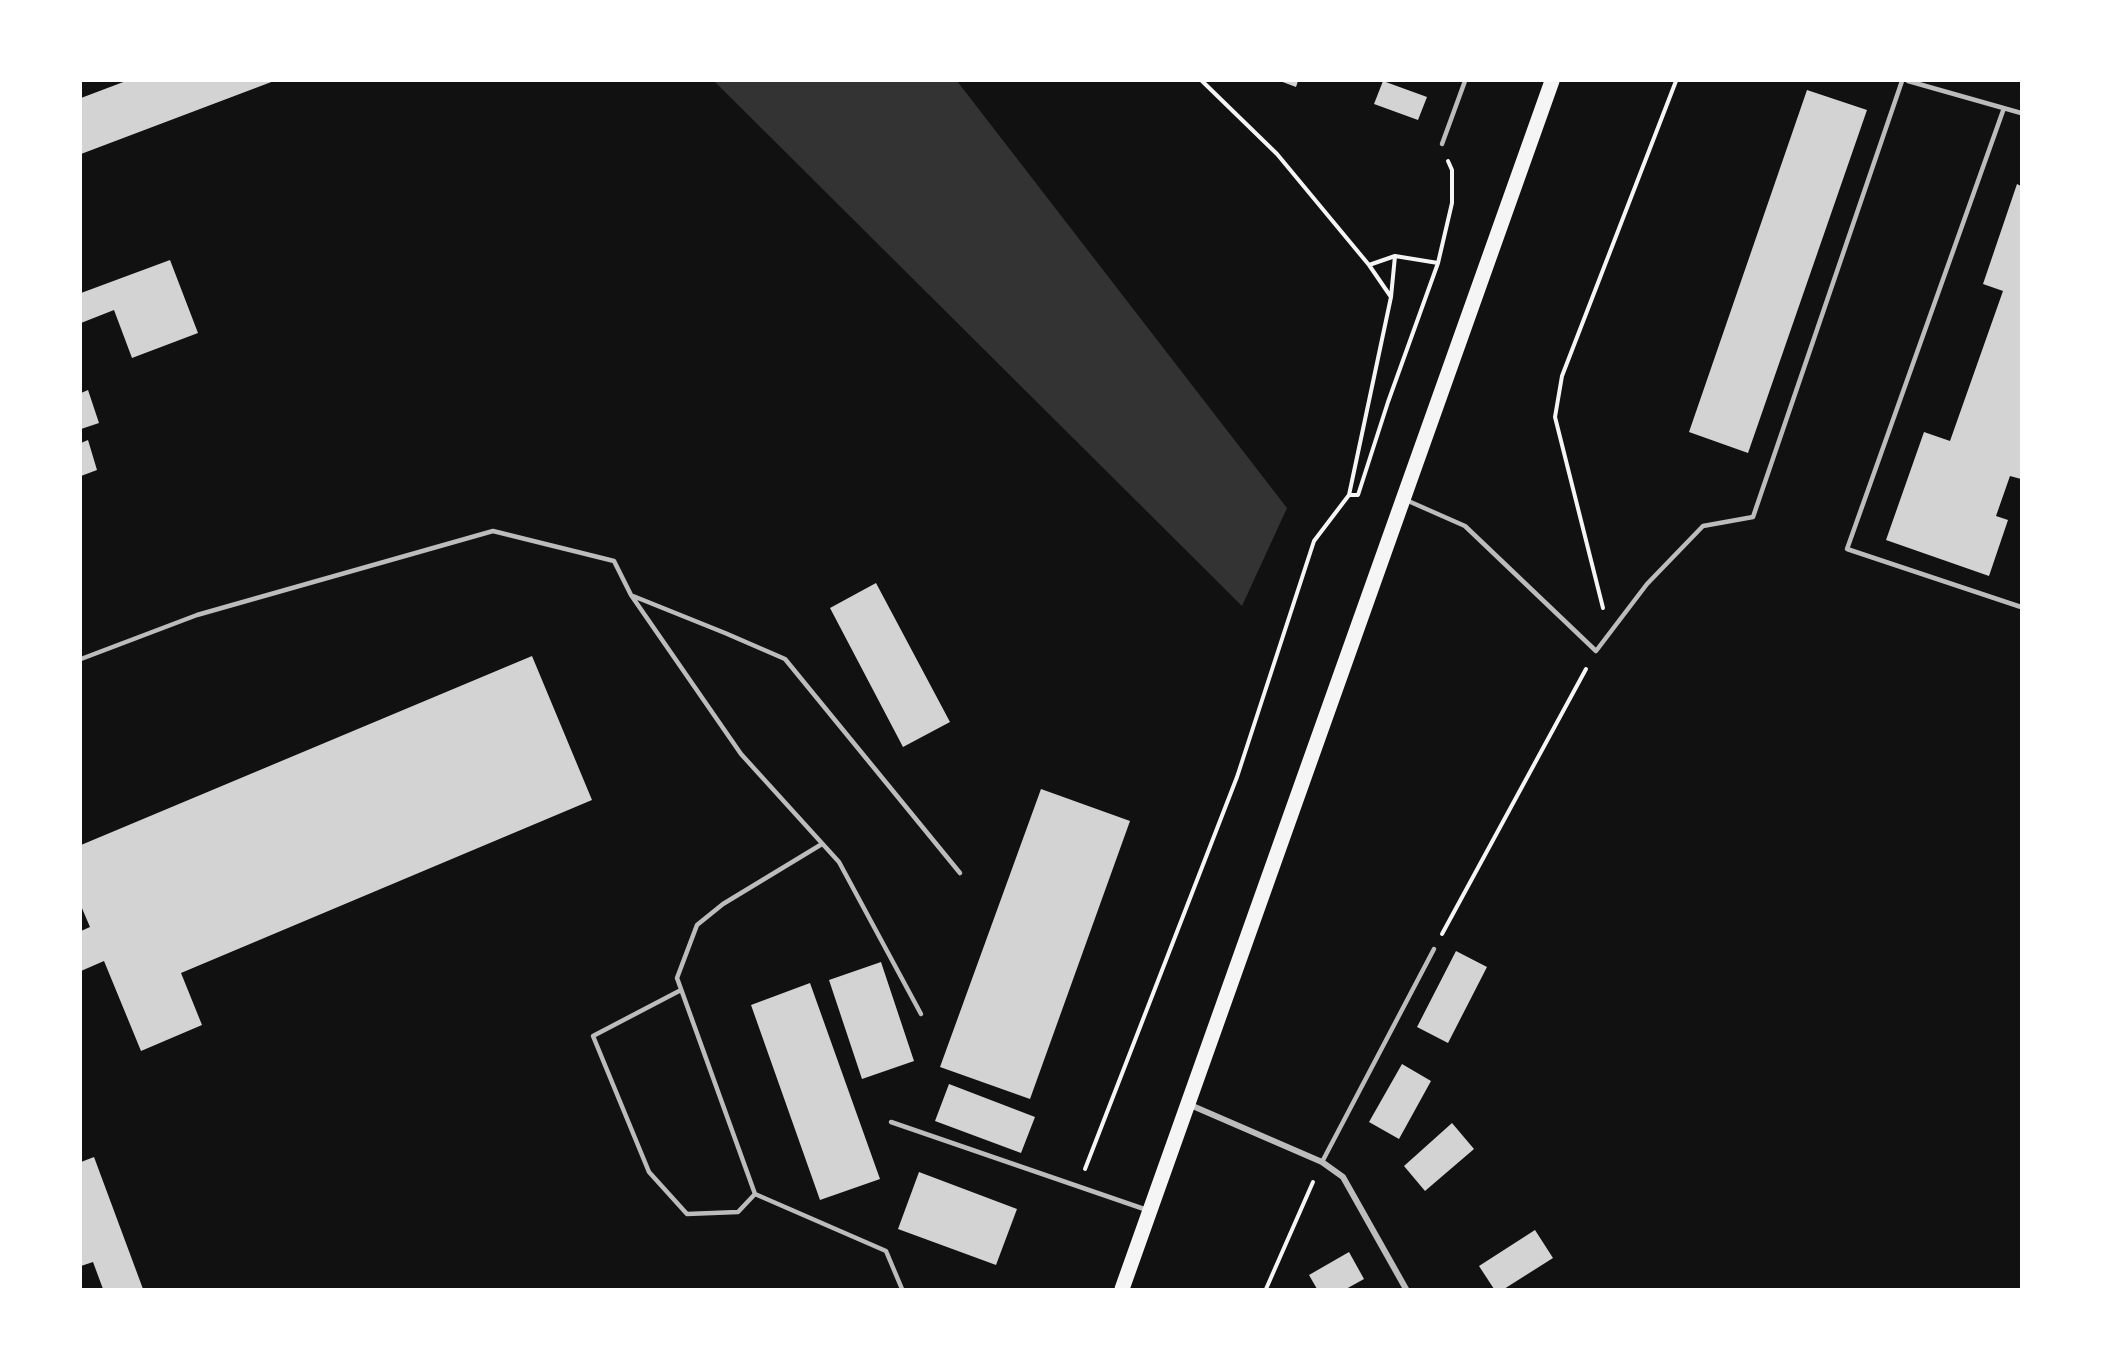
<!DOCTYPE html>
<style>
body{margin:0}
#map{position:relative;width:2102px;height:1370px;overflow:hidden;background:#111;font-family:"Roboto Condensed",sans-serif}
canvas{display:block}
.frame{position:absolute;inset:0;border:82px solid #fff;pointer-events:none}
</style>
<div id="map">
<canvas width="2102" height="1370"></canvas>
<div class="frame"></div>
</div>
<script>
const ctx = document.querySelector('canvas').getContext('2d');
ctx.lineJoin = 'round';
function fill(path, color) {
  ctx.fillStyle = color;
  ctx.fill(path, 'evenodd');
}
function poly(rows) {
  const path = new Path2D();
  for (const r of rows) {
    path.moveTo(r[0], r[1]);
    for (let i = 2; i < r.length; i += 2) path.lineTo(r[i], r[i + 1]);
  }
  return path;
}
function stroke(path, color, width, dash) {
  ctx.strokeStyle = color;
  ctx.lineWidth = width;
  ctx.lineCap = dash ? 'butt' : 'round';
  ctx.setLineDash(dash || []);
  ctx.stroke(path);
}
fill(poly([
 [714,81,957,81,1287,508,1242,606]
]), '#333');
fill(poly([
 [126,81,274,81,81,154,81,98],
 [1280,81,1298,81,1296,87],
 [1383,81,1427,97,1418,120,1374,104],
 [1807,90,1867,110,1748,453,1689,432],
 [2017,184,2021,186,2021,479,2010,476,1996,516,2008,520,1989,576,1886,540,1924,432,1950,441,2003,291,1983,284],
 [170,260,198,333,132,358,114,310,81,323,81,293],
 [88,390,99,423,81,429,81,393],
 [88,440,97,470,81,476,81,443],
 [876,583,950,722,903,747,830,608],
 [532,656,592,800,181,973,202,1025,141,1051,104,961,81,971,81,931,90,927,81,906,81,845],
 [1041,789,1130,821,1030,1099,940,1067],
 [1456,951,1487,967,1448,1043,1417,1027],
 [881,962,914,1061,862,1079,829,980],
 [810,983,880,1179,820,1200,751,1005],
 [1402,1064,1431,1081,1399,1139,1369,1122],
 [949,1084,1035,1117,1021,1153,935,1121],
 [1452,1123,1474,1149,1425,1191,1404,1166],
 [94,1157,143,1289,103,1289,93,1262,81,1266,81,1162],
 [919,1172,1017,1209,996,1265,898,1229],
 [1535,1230,1553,1258,1504,1289,1494,1289,1479,1266],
 [1349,1252,1364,1279,1346,1289,1317,1289,1309,1275]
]), '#d3d3d3');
stroke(poly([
 [1395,256,1438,263],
 [1369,265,1395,256,1391,297],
 [1349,495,1358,495,1388,402,1438,263,1452,203,1452,170,1448,161],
 [1603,608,1555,417,1562,376,1676,81],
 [1442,934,1586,669],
 [1085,1169,1237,777,1314,541,1349,495,1391,297,1369,265,1277,154,1202,81],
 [1266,1289,1313,1182]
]), '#f5f5f5', 4);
stroke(poly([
 [1908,81,2021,113],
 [2004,108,1847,549,2021,607],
 [1442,144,1465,81],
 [1406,500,1465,526,1596,651,1647,584,1703,526,1753,517,1902,81],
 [633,596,725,633,785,659,960,873],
 [81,659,197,615,493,531,614,561,631,595,741,754,839,862,921,1014],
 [681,990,593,1036,649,1172,687,1214,738,1212,755,1194,677,978,697,925,723,904,822,844],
 [891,1122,1147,1210],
 [1322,1162,1434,949],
 [755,1194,886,1251,902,1289]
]), '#bcbcbc', 4.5);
stroke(poly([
 [1188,1104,1322,1162,1343,1177,1406,1289]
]), '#bcbcbc', 6);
stroke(poly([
 [1122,1289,1552,81]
]), '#f5f5f5', 15);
</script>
